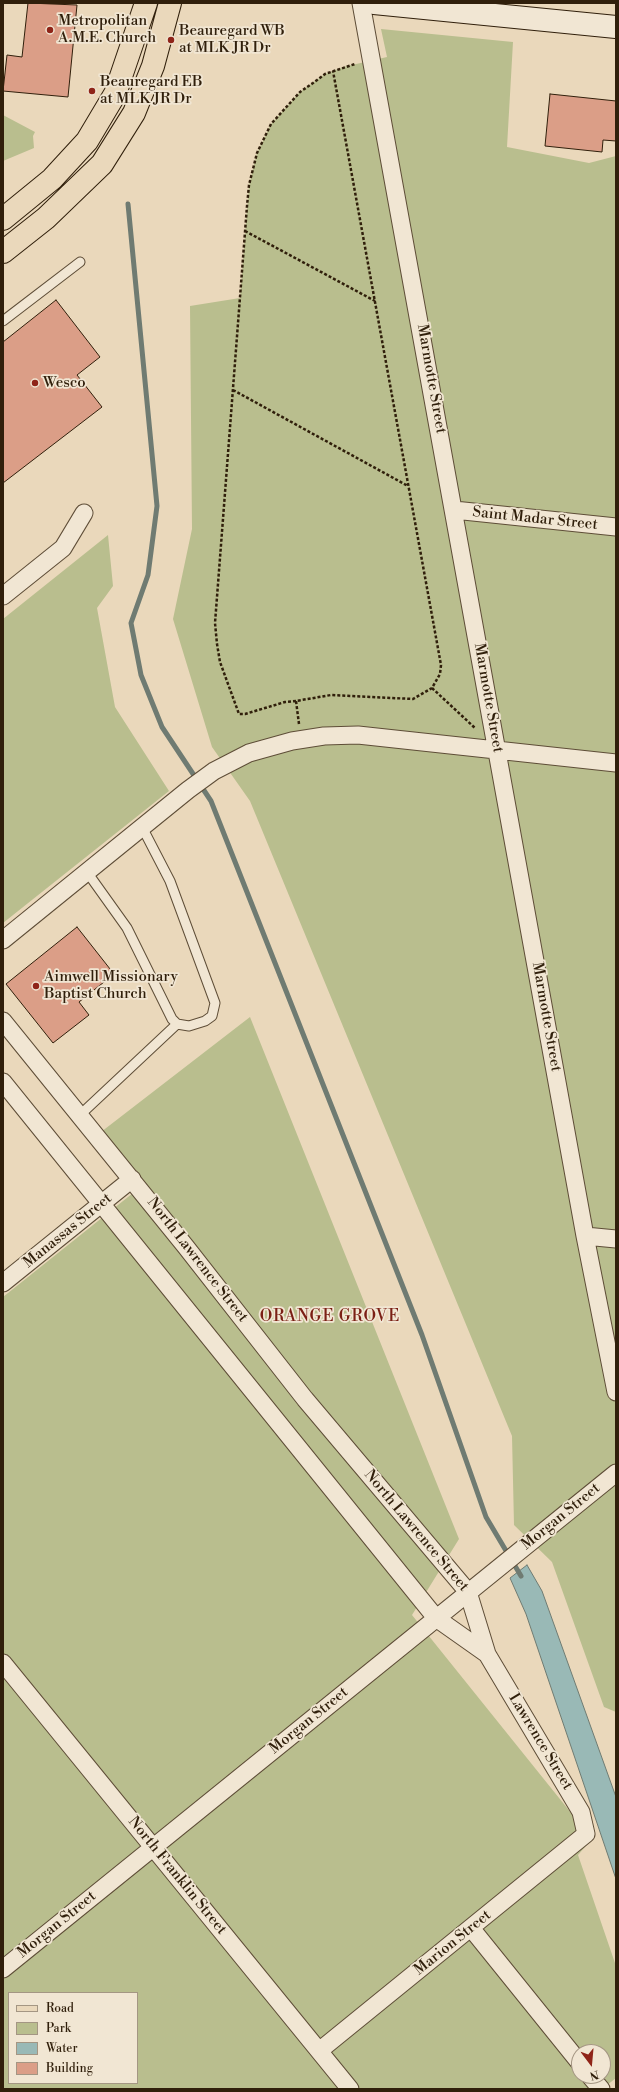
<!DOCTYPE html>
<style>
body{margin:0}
#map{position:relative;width:619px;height:2092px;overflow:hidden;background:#ead8bb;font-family:"Libre Bodoni",serif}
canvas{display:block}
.frame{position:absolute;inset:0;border:4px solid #301f0b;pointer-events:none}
.legend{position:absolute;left:8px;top:1992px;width:130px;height:92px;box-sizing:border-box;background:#f1e6d3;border:1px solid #a49683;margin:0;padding:5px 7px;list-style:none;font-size:12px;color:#301f0b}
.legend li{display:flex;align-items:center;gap:8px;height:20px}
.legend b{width:20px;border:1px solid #a49683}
.north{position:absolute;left:571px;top:2044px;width:40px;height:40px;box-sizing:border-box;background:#f1e6d3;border:1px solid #a49683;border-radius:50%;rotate:164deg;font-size:11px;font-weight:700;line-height:16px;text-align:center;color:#301f0b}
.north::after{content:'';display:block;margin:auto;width:14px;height:18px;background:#8f2418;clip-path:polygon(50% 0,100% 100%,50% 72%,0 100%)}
</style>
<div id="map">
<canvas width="619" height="2092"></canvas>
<div class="frame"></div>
<ul class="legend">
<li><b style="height:5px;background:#ead8bb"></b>Road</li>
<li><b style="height:11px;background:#b9be8e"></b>Park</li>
<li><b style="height:11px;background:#99b9b6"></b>Water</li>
<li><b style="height:11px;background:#db9e87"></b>Building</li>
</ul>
<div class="north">N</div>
</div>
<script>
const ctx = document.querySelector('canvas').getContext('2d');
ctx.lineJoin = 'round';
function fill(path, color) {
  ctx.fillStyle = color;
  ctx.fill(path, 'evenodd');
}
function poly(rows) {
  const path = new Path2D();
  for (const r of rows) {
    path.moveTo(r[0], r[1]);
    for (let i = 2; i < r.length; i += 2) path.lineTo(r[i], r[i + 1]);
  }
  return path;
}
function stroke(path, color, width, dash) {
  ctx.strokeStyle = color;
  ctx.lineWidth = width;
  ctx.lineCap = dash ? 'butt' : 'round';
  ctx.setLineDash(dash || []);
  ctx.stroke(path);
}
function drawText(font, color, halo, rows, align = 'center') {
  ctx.font = font + ' "Libre Bodoni",serif';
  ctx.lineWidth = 3.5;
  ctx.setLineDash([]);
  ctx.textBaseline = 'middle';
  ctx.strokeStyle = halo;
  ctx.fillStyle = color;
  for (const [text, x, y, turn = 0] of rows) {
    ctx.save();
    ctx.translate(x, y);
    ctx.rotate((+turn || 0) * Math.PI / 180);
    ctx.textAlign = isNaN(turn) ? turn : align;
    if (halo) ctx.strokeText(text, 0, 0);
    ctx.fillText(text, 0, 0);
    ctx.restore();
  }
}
fill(poly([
 [381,29,513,42,507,147,589,163,616,156,616,1712,604,1707,552,1562,514,1525,512,1436,250,801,212,747,173,619,192,529,190,306,240,298,249,185,257,153,271,124,300,92,325,74,343,67,387,57],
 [3,115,35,132,33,136,34,148,3,161],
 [108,535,113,586,97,608,115,707,169,791,3,923,3,619],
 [250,1017,459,1539,412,1615,592,1839,578,1855,616,1966,616,2078,602,2089,3,2089,3,1297,143,1185,101,1132],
 [9,1993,137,1993,137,2083,9,2083],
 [579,2052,603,2052,603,2076,579,2076]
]), '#b9be8e');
const water = poly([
 [527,1565,542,1591,616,1797,616,1879,526,1614,510,1578,527,1565]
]);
fill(water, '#99b9b6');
stroke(water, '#6f7b72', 1);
stroke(poly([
 [128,204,157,506,148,575,131,623,141,675,162,727,211,801,422,1335,486,1517,521,1576]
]), '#6f7b72', 5);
const building = poly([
 [28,3,77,5,68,97,3,91,7,55,22,57,28,3],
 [550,94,616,101,616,141,603,140,602,152,545,146,550,94],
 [56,300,100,357,77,375,102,407,3,483,3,342,56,300],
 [77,927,114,974,79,1002,89,1015,53,1043,6,984,77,927]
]);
fill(building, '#db9e87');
stroke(building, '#301f0b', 1);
const service = poly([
 [3,321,80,262],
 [87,872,127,928,172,1019,177,1024,189,1026,205,1021,212,1016,215,1003,170,881,142,827],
 [80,1115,177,1024]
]);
const minor = poly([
 [361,3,585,1236,616,1392],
 [454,510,616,527],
 [3,596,63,548,84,513],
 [3,940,188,790,214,771,249,753,292,741,324,736,358,735,616,763],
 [3,1021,186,1247,305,1399,468,1592,487,1654,581,1812,586,1834,319,2051],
 [3,1082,436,1618,487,1654],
 [585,1236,616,1239],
 [3,1283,132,1179],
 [3,1663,350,2089],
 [471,1928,579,2062],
 [3,1969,616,1473],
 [590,2076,601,2089]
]);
const secondary = poly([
 [374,3,616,27]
]);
const primary = poly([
 [3,219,52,179,87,141,115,94,146,3],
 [3,252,46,218,102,164,134,113,153,66,170,3]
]);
stroke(service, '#5e4d37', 11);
stroke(minor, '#5e4d37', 19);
stroke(secondary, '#301f0b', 24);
stroke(primary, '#301f0b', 24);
stroke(poly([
 [245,231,375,301],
 [233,390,408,486],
 [432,688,475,728],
 [296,701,285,702,245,714,239,714,220,662,217,644,215,623,247,206,249,185,257,153,271,124,300,92,313,83,325,74,355,64],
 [299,724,296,701,331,695,413,699,432,688,440,674,441,665,333,71]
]), '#301f0b', 2.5, [3, 2]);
stroke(service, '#f1e6d3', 9);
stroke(minor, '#f1e6d3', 17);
stroke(secondary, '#f1e6d3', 22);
stroke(primary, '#ead8bb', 22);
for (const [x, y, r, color] of [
 [50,30,4,"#8f2418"],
 [171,40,4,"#8f2418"],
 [92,91,4,"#8f2418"],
 [35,383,4,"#8f2418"],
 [36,986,4,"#8f2418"]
]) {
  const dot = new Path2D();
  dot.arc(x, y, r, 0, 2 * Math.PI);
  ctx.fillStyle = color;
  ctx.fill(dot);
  stroke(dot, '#f1e6d3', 1.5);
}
drawText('15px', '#301f0b', '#f1e6d3', [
 ["Metropolitan",58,21],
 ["A.M.E. Church",58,38],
 ["Beauregard WB",179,31],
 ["at MLK JR Dr",179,48],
 ["Beauregard EB",100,82],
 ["at MLK JR Dr",100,99],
 ["Wesco",43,383],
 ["Aimwell Missionary",44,977],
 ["Baptist Church",44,994]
], 'left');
drawText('15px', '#301f0b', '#f1e6d3', [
 ["Marmotte Street",431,379,80],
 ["Saint Madar Street",535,519,6],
 ["Marmotte Street",488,698,80],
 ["Marmotte Street",546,1017,80],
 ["Manassas Street",68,1231,-39],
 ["North Lawrence Street",197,1260,52],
 ["Morgan Street",561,1517,-39],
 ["North Lawrence Street",416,1531,50],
 ["Morgan Street",309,1721,-39],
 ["Lawrence Street",540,1742,59],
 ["North Franklin Street",177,1876,51],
 ["Morgan Street",57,1925,-39],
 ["Marion Street",453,1943,-39]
]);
ctx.letterSpacing = '1px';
drawText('16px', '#7a1f14', '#f1e6d3', [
 ["ORANGE GROVE",330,1317]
]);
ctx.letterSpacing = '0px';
</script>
